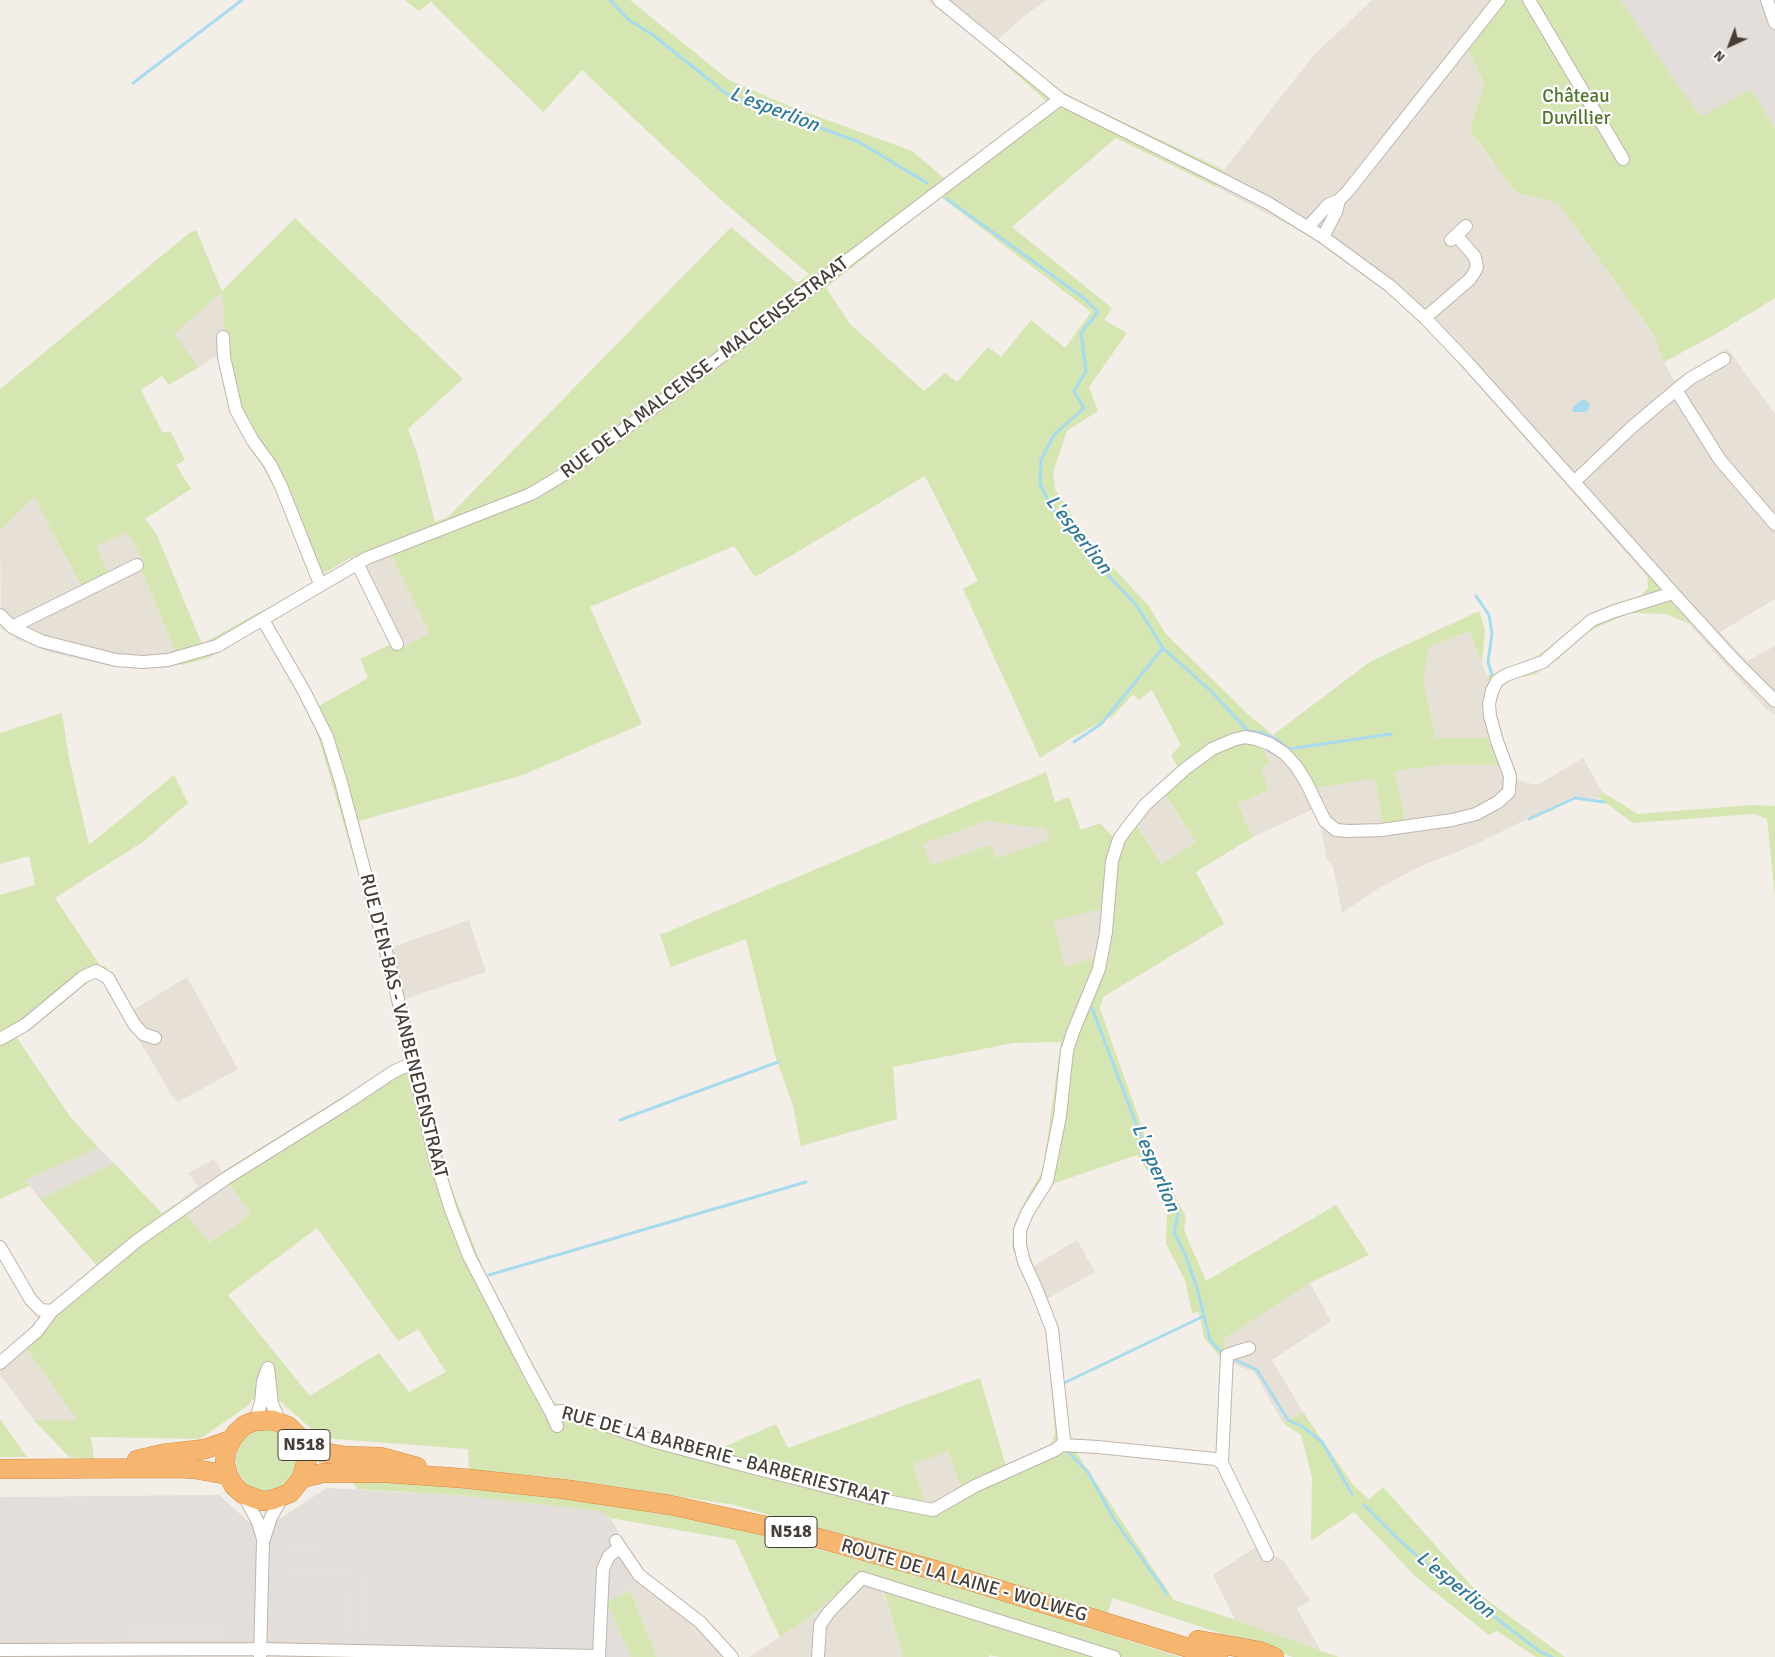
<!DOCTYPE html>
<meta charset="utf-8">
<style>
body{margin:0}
#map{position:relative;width:1775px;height:1657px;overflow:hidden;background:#f3eee8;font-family:Signika,sans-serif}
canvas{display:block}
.north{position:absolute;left:1705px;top:20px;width:50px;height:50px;-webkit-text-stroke:4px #fff;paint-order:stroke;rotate:223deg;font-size:14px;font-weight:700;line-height:20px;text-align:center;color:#473e37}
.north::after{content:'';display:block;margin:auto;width:18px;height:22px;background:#473e37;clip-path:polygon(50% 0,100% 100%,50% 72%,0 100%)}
</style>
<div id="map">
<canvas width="1775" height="1657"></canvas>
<div class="north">N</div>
</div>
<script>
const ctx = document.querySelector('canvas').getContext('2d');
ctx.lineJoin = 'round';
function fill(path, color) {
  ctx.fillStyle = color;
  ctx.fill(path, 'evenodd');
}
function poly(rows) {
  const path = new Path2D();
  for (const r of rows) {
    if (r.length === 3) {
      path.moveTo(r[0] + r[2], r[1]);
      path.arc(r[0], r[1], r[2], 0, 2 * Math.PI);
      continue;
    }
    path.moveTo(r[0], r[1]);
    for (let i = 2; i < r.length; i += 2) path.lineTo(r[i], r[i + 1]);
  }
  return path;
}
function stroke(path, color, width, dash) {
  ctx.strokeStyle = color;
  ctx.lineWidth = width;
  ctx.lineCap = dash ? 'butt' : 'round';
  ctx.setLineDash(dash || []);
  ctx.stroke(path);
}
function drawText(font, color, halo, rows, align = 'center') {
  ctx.font = font + ' Signika,sans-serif';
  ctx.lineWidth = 4.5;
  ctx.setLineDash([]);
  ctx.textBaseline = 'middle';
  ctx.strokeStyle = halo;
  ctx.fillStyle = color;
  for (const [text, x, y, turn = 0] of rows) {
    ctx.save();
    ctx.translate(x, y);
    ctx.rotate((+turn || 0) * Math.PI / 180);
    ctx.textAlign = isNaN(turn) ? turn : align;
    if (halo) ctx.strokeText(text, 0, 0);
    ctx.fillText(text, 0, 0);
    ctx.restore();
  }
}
fill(poly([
 [927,0,1046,0,1024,16,988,49],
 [1372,0,1506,0,1467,47,1484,83,1470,132,1516,193,1558,203,1652,332,1664,362,1674,381,1727,348,1775,414,1775,599,1720,632,1747,661,1775,646,1775,715,1766,709,1705,642,1430,331,1385,290,1306,234,1216,187,1224,170,1312,57],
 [222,291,226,350,199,367,173,334],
 [34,496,82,587,96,547,127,531,144,562,141,569,181,665,149,669,110,666,52,653,18,640,1,628,0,530],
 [385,543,429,633,400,649,394,648,350,558],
 [1469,631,1494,694,1494,715,1516,780,1537,785,1583,758,1602,792,1600,799,1572,797,1470,847,1421,866,1379,888,1342,913,1333,866,1327,860,1319,819,1314,809,1253,837,1238,804,1268,790,1260,767,1270,763,1256,735,1265,737,1270,732,1299,758,1315,788,1375,779,1383,824,1405,820,1395,771,1442,765,1487,738,1436,738,1423,680,1429,647],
 [1165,793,1196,843,1161,864,1135,823],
 [986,821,1046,829,1049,840,997,858,991,845,931,865,923,844],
 [1110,907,1105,954,1065,967,1053,921],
 [469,920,486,972,393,1003,381,951],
 [187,977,238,1069,178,1102,171,1095,155,1066,123,1016],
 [214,1159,250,1214,229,1230,208,1242,177,1203,198,1186,188,1173],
 [1077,1240,1095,1272,1038,1304,1024,1272],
 [1310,1283,1331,1321,1272,1360,1303,1412,1283,1423,1254,1372,1223,1360,1225,1338],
 [20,1340,78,1421,34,1420,0,1375,0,1358],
 [948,1451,963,1495,926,1505,913,1463],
 [1256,1547,1283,1560,1310,1600,1297,1609,1321,1651,1235,1620,1213,1575],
 [639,1567,698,1615,738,1657,657,1657,630,1591],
 [858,1574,879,1578,903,1657,749,1657,808,1619]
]), '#e7e0d7');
fill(poly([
 [1621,0,1775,0,1775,129,1759,101,1701,117,1671,75],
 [99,1148,114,1163,40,1199,25,1180],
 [327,1488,457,1495,601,1511,610,1518,639,1567,630,1591,606,1602,631,1657,0,1657,0,1497,219,1495,249,1522,273,1523]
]), '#e3deda');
fill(poly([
 [405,0,630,0,729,80,789,106,912,151,944,178,1041,106,1046,101,988,49,998,40,1057,88,1077,100,1224,170,1216,187,1116,138,1012,227,1112,308,1104,320,1127,333,1089,387,1098,411,1067,431,1053,472,1055,489,1090,543,1148,605,1166,634,1252,718,1270,732,1265,737,1256,735,1270,764,1261,767,1268,790,1238,804,1253,837,1196,872,1224,924,1103,997,1100,1009,1148,1144,1186,1217,1184,1230,1206,1281,1336,1205,1369,1255,1310,1283,1225,1338,1223,1360,1204,1338,1199,1312,1192,1313,1185,1280,1166,1244,1167,1210,1154,1181,1137,1155,1052,1184,1026,1224,1025,1243,1034,1266,1024,1272,1012,1248,1013,1227,1025,1201,1043,1170,1061,1042,1013,1043,893,1067,897,1119,801,1146,793,1106,775,1055,746,939,671,967,660,935,1046,772,1055,802,1069,797,1081,830,1100,823,1111,835,1125,842,1129,831,1135,823,1161,864,1196,843,1165,793,1183,776,1171,755,1181,745,1152,690,1139,700,1133,694,1113,716,1075,736,1040,758,963,589,978,581,925,476,755,577,734,546,590,607,642,724,523,775,359,821,391,947,381,951,317,733,289,676,260,628,206,659,181,665,141,569,144,562,127,532,96,547,109,573,82,587,34,497,0,530,0,389,188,234,196,230,222,291,295,218,463,379,408,429,418,456,435,522,448,517,731,227,797,283,809,274,721,200,582,70,543,112,431,2,419,11],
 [941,197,1091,312,1065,348,1031,320,1001,357,988,347,957,382,945,373,924,391,850,324,826,288],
 [222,292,226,350,238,407,254,451,280,498,312,581,350,558,385,543,429,633,400,649,391,644,360,659,368,678,319,706,263,610,202,644,157,535,145,519,191,489,176,465,185,460,170,431,163,433,141,390,162,376,169,385,199,367,174,334],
 [986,821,1046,829,1049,840,997,858,991,845,931,865,923,844],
 [1110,907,1105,954,1065,967,1054,921],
 [1506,0,1621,0,1671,75,1701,116,1750,90,1759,101,1775,129,1775,298,1718,333,1664,362,1652,332,1558,203,1516,193,1470,131,1484,83,1467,47],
 [1647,574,1690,624,1666,614,1630,613,1589,631,1558,659,1534,675,1511,679,1494,694,1487,676,1513,667,1539,655,1571,630,1638,599,1648,588],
 [1479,611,1485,630,1482,663,1469,631,1429,647,1423,680,1436,738,1487,738,1499,765,1442,765,1395,771,1405,820,1383,824,1375,779,1315,788,1299,758,1273,735,1371,661],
 [62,713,69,758,89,845,174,775,188,803,144,841,55,898,101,967,105,965,131,1011,102,980,94,978,15,1035,71,1118,99,1148,25,1180,29,1186,0,1199,0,895,35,885,29,856,0,864,0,733],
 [1602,792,1638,814,1751,805,1775,806,1775,896,1767,819,1754,814,1633,823,1600,799],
 [405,1000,419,1055,449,1181,488,1282,554,1402,657,1436,715,1451,776,1424,788,1448,980,1378,1006,1466,1045,1449,1052,1442,1055,1433,1047,1335,1038,1304,1048,1298,1061,1356,1070,1439,1065,1451,1076,1452,1174,1600,1224,1616,1339,1657,1293,1657,1113,1598,1107,1614,735,1505,552,1477,469,1470,468,1449,322,1438,281,1402,251,1400,250,1404,200,1439,91,1437,94,1459,69,1457,34,1420,77,1420,20,1340,37,1322,103,1273,40,1199,114,1163,162,1213,177,1203,209,1242,229,1230,250,1214,222,1172,397,1063,408,1059,393,1003],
 [317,1228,398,1341,418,1329,446,1372,409,1392,379,1353,310,1396,228,1295],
 [948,1451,963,1495,926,1505,913,1464],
 [1303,1412,1354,1486,1369,1499,1383,1487,1479,1594,1565,1657,1536,1657,1497,1631,1489,1635,1417,1578,1354,1512,1311,1541,1312,1477,1301,1435,1283,1423],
 [0,1419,27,1457,0,1457],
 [267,1460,31],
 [351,1479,462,1488,608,1504,727,1526,937,1580,1180,1657,1000,1657,989,1655,989,1657,903,1657,880,1578,858,1574,808,1619,780,1637,735,1540,610,1518,600,1511,457,1495,357,1489],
 [630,1591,657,1657,631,1657,606,1602]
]), '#d6e6b3');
fill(poly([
 [290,1546,322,1546,322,1553,290,1552],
 [289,1566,351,1567,350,1574,289,1573],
 [361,1576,367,1576,367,1631,361,1631],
 [344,1594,351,1594,350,1630,343,1630],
 [127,1628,225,1628,225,1636,127,1636]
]), '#e2dfdd');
fill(poly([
 [1583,399,1587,401,1590,405,1589,408,1586,412,1573,412,1572,409,1574,406]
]), '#a8dbed');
stroke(poly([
 [610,0,629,20,653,35,727,94,859,142,927,183],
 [133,83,242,0],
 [947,199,1085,299,1098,312,1081,333,1086,371,1074,391,1084,408,1054,435,1041,460,1040,484,1051,506,1089,555,1137,606,1163,648,1101,724,1074,742],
 [1476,596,1489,615,1492,633,1488,662,1492,675],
 [1163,648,1212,692,1248,731,1263,733,1276,739,1289,749,1391,734],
 [1529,819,1575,798,1604,802],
 [1092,1008,1147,1153,1178,1214,1174,1232,1185,1254,1197,1288,1210,1340,1223,1354],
 [620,1120,778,1062],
 [489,1275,806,1182],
 [1231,1358,1257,1370,1288,1420,1303,1427,1322,1442,1352,1494],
 [1064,1383,1204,1316],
 [1068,1452,1088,1472,1114,1519,1167,1594],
 [1364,1505,1397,1538,1431,1568,1539,1651,1552,1657]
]), '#a8dbed', 3);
const minor = poly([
 [939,0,1060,99,1219,178,1268,203,1323,237,1390,286,1425,318,1467,362,1673,593,1734,660,1775,701],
 [1529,0,1623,159],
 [1767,0,1775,23],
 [1308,227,1328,205,1339,200,1348,191,1499,0],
 [1323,237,1336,212,1339,200],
 [1451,240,1466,226],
 [1425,318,1470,279,1474,273,1477,267,1475,257,1456,235],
 [223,337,224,357,236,410,253,441,270,464,281,486,320,584],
 [1676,390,1720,460,1775,524],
 [1574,482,1633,426,1676,390,1691,378,1724,359],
 [357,563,397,644],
 [0,615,12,627,41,641,116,660,143,662,168,660,217,646,367,558,531,494,561,476,665,399,1060,99],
 [263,620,304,691,327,737,341,782,393,978,435,1159,451,1210,469,1256,529,1372,551,1412,557,1426],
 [12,627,137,565],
 [0,1039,25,1025,83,977,96,971,108,978,134,1024,143,1034,155,1038],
 [0,1247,31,1300,41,1310,52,1311,138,1240,225,1179,345,1104,393,1072,414,1062],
 [0,1363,37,1331,52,1311],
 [268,1368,272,1404,280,1422],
 [551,1412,563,1411,656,1442,754,1468,877,1499,933,1510,975,1486,1055,1450,1062,1445,1064,1440,1052,1329,1036,1288,1024,1262,1020,1245,1020,1230,1027,1213,1047,1181,1060,1116,1067,1051,1073,1032,1099,969,1106,932,1112,861,1119,839,1127,828,1145,805,1185,769,1212,749,1233,740,1245,737,1256,739,1270,744,1284,753,1296,766,1306,782,1325,821,1336,830,1349,831,1381,830,1452,820,1476,814,1498,802,1509,792,1510,776,1497,741,1490,716,1489,704,1492,691,1497,681,1506,675,1543,662,1592,620,1615,611,1673,593],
 [255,1421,261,1403,263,1381,267,1370],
 [1062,1445,1098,1447,1215,1459,1222,1463,1267,1555],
 [1222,1463,1227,1355,1249,1348],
 [243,1494,258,1522,263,1539],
 [616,1541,639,1575,700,1622,732,1657],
 [0,1650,260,1649,599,1656,603,1569,609,1556,620,1547],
 [260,1656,263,1542,271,1517,282,1498],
 [818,1657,820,1625,829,1612,862,1578,1114,1657]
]);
const highway = poly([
 [304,1447,322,1452,345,1456,380,1457,417,1467],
 [137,1460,162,1454,205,1449,231,1440],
 [0,1469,176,1468,195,1469,228,1475,234,1486,243,1494,262,1501,272,1500,290,1493,302,1478,307,1459,304,1447,300,1438,288,1426,272,1420,255,1421,245,1425,237,1432,231,1440,226,1452,225,1464,228,1475],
 [302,1478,323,1473,387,1473,460,1478,563,1489,670,1505,803,1534,938,1571,1218,1657],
 [1198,1640,1259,1651,1274,1657]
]);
stroke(minor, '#beb5ab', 14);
stroke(highway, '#d68940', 20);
stroke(minor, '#fff', 12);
stroke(highway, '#f7b670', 19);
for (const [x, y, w] of [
 [304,1445,52],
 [791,1532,52]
]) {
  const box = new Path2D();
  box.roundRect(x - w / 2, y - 15.5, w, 31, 4);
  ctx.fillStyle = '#fff';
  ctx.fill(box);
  stroke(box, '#473e37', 1);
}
drawText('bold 18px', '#473e37', null, [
 ["N518",304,1445],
 ["N518",791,1532]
]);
drawText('19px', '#53762d', '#fff', [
 ["Château",1576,97],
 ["Duvillier",1576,119]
]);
drawText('19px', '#473e37', '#fff', [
 ["RUE DE LA MALCENSE - MALCENSESTRAAT",705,368,-37],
 ["RUE D'EN-BAS - VANBENEDENSTRAAT",403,1026,76],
 ["RUE DE LA BARBERIE - BARBERIESTRAAT",725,1457,15],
 ["ROUTE DE LA LAINE - WOLWEG",964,1581,16]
]);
drawText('italic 20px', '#307a96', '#fff', [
 ["L'esperlion",774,110,21],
 ["L'esperlion",1078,535,52],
 ["L'esperlion",1155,1168,67],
 ["L'esperlion",1455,1585,39]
]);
</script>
